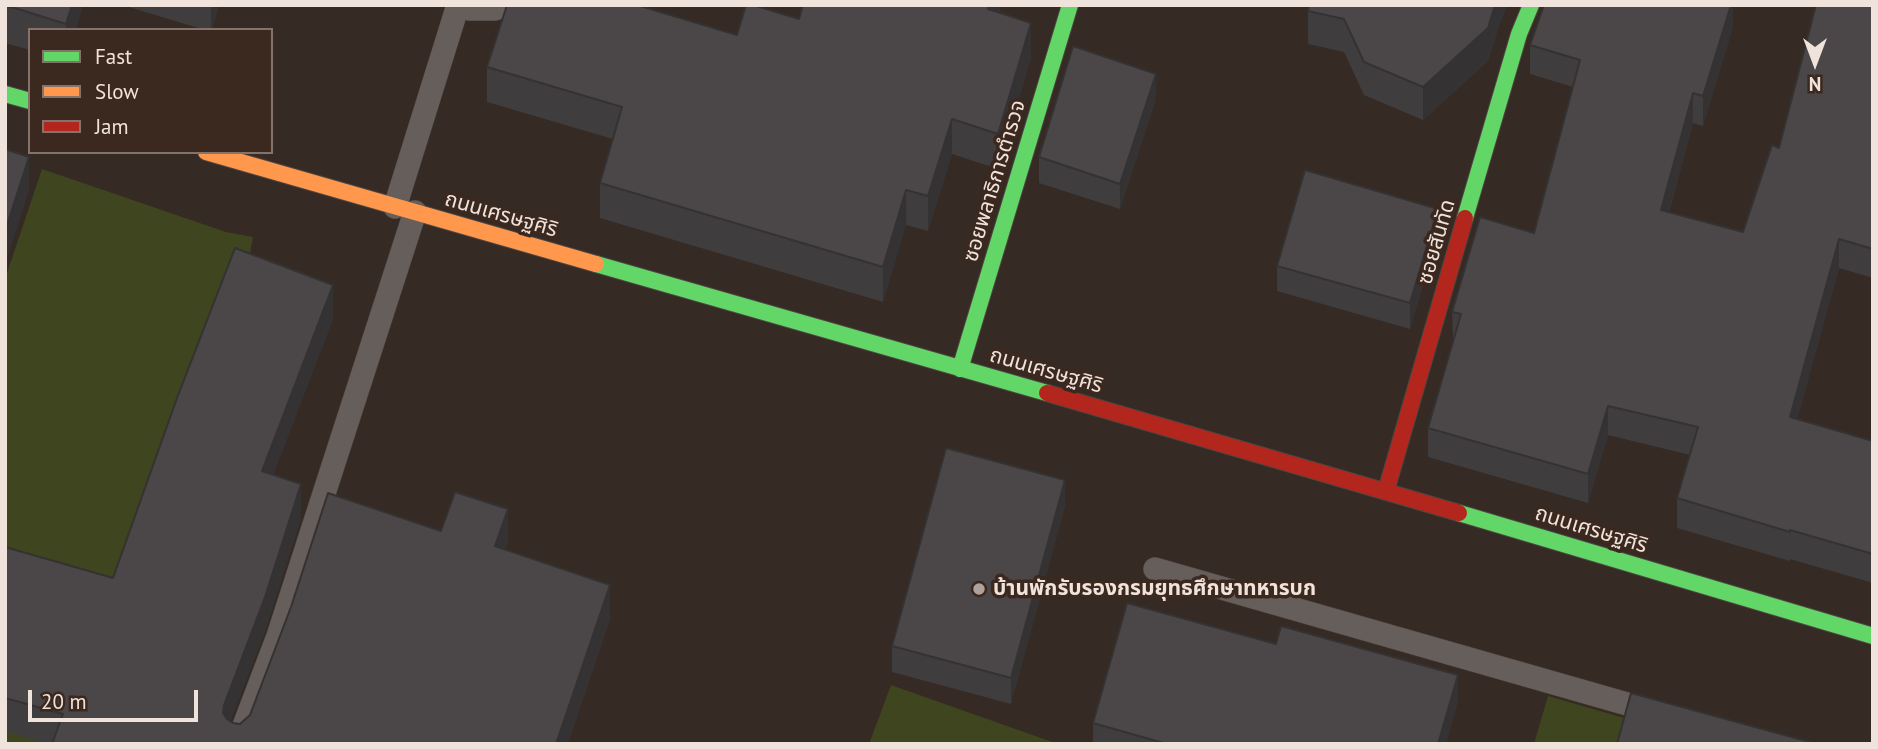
<!DOCTYPE html>
<meta charset="utf-8">
<style>
body{margin:0}
#map{position:relative;width:1878px;height:749px;overflow:hidden;background:#352a24;font-family:"PT Sans",sans-serif}
canvas{display:block}
.frame{position:absolute;inset:0;border:7px solid #f0e3dc;pointer-events:none}
.legend{position:absolute;left:28px;top:28px;width:245px;height:126px;box-sizing:border-box;background:#3b281e;border:2px solid #83736a;margin:0;padding:9px 12px;list-style:none;font-size:21px;color:#f0e3dc}
.legend li{display:flex;align-items:center;gap:14px;height:35px}
.legend b{width:35px;border:2px solid #83736a}
.north{position:absolute;left:1780px;top:28px;width:70px;height:70px;-webkit-text-stroke:5px #3b281e;paint-order:stroke;rotate:180deg;font-size:19px;font-weight:700;line-height:28px;text-align:center;color:#f0e3dc}
.north::after{content:'';display:block;margin:auto;width:24px;height:32px;background:#f0e3dc;clip-path:polygon(50% 0,100% 100%,50% 72%,0 100%)}
.scale{position:absolute;left:28px;top:690px;width:170px;height:32px;box-sizing:border-box;border:4px solid #f0e3dc;border-top:0;padding-left:9px;font-size:21px;line-height:24px;white-space:nowrap;color:#f0e3dc;-webkit-text-stroke:5px #3b281e;paint-order:stroke}
</style>
<div id="map">
<canvas width="1878" height="749"></canvas>
<div class="frame"></div>
<ul class="legend">
<li><b style="height:9px;background:#63d668"></b>Fast</li>
<li><b style="height:9px;background:#ff974d"></b>Slow</li>
<li><b style="height:9px;background:#b3261e"></b>Jam</li>
</ul>
<div class="north">N</div>
<div class="scale">20 m</div>
</div>
<script>
const ctx = document.querySelector('canvas').getContext('2d');
ctx.lineJoin = 'round';
function fill(path, color) {
  ctx.fillStyle = color;
  ctx.fill(path, 'evenodd');
}
function poly(rows) {
  const path = new Path2D();
  for (const r of rows) {
    path.moveTo(r[0], r[1]);
    for (let i = 2; i < r.length; i += 2) path.lineTo(r[i], r[i + 1]);
  }
  return path;
}
function stroke(path, color, width, dash) {
  ctx.strokeStyle = color;
  ctx.lineWidth = width;
  ctx.lineCap = dash ? 'butt' : 'round';
  ctx.setLineDash(dash || []);
  ctx.stroke(path);
}
function drawText(font, color, halo, rows, align = 'center') {
  ctx.font = font + ' "PT Sans","Noto Sans Thai",sans-serif';
  ctx.lineWidth = 7;
  ctx.setLineDash([]);
  ctx.textBaseline = 'middle';
  ctx.strokeStyle = halo;
  ctx.fillStyle = color;
  for (const [text, x, y, turn = 0] of rows) {
    ctx.save();
    ctx.translate(x, y);
    ctx.rotate((+turn || 0) * Math.PI / 180);
    ctx.textAlign = isNaN(turn) ? turn : align;
    if (halo) ctx.strokeText(text, 0, 0);
    ctx.fillText(text, 0, 0);
    ctx.restore();
  }
}
fill(poly([
 [42,169,226,232,253,237,216,435,112,744,5,744,5,279],
 [891,685,1058,744,869,744],
 [1548,696,1666,730,1662,744,1534,744]
]), '#3f451e');
const lane = poly([
 [458,5,470,9,495,9,504,5],
 [395,207,458,5],
 [1155,569,1655,712],
 [237,744,278,636,415,212]
]);
const fast = poly([
 [5,94,30,101],
 [1465,218,1519,34,1531,5],
 [596,264,1047,393],
 [960,369,1070,5],
 [1459,513,1873,636]
]);
const slow = poly([
 [206,152,596,264]
]);
const jam = poly([
 [1047,393,1459,513],
 [1386,491,1465,218]
]);
stroke(lane, '#4e4540', 24);
stroke(fast, '#4e4540', 18);
stroke(slow, '#4e4540', 18);
stroke(jam, '#4e4540', 18);
stroke(lane, '#665e5a', 23);
stroke(fast, '#63d668', 16);
stroke(slow, '#ff974d', 16);
stroke(jam, '#b3261e', 16);
fill(poly([
 [5,5,83,5,76,30,30,30,30,50,5,43],
 [122,5,219,5,212,30,205,30],
 [803,5,1001,5,999,13,1031,58,998,169,952,154,928,231,906,225,883,302,600,218,600,183,613,139,487,102,487,67,737,35,799,19],
 [1733,5,1733,27,1703,126,1693,123,1669,212,1743,232,1779,148,1873,5,1873,278,1839,268,1797,420,1873,441,1873,583,1790,559,1790,561,1677,528,1677,498,1690,455,1608,435,1588,503,1428,457,1428,428,1453,341,1452,312,1534,233,1573,87,1530,74,1530,45],
 [1308,11,1499,26,1488,61,1423,120,1364,95,1344,52,1308,44],
 [1156,99,1120,209,1039,183,1039,157],
 [1438,234,1410,329,1277,291,1277,266],
 [333,319,273,475,301,518,265,631,230,722,233,723,240,724,250,715,441,531,508,543,505,550,610,619,568,744,48,744,5,731,5,547,113,578],
 [1065,506,1011,704,892,672,892,646],
 [1458,701,1446,744,1093,744,1093,723]
]), '#403d3e');
fill(poly([
 [72,5,83,5,76,30,66,30,66,24],
 [211,5,219,5,212,30,211,30],
 [989,5,1001,5,988,44,988,9],
 [1495,5,1508,5,1499,26,1488,61,1423,120,1423,87],
 [1731,5,1733,5,1733,27,1703,126,1703,96],
 [1031,23,1031,58,998,169,998,134],
 [1156,74,1156,99,1120,209,1120,184],
 [1693,93,1693,123,1661,239,1661,210],
 [952,119,952,154,928,231,928,196],
 [29,157,29,191,5,265,5,231],
 [906,190,906,225,883,302,883,267],
 [1438,209,1438,234,1410,329,1410,303],
 [1839,239,1839,268,1790,447,1790,417],
 [333,285,333,319,262,505,262,471],
 [1608,406,1608,435,1588,503,1588,474],
 [1065,480,1065,506,1011,704,1011,678],
 [301,484,301,518,265,631,224,739,224,744,224,705],
 [508,509,508,543,495,580,495,546],
 [610,585,610,619,568,744,556,744],
 [1458,675,1458,701,1446,744,1438,744]
]), '#343232');
const building = poly([
 [5,5,72,5,66,24,5,5],
 [507,5,637,5,737,35,746,5,753,5,799,19,803,5,989,5,988,9,1031,23,998,134,952,119,928,196,906,190,883,267,600,183,622,107,487,67,507,5],
 [1309,5,1495,5,1488,28,1423,87,1364,62,1344,19,1308,11,1309,5],
 [1544,5,1731,5,1703,96,1693,93,1661,210,1743,232,1772,145,1779,148,1816,5,1873,5,1873,249,1839,239,1790,417,1873,441,1873,554,1790,530,1790,532,1677,498,1698,427,1608,406,1588,474,1428,428,1461,314,1452,312,1480,217,1534,233,1580,60,1530,45,1544,5],
 [1073,46,1156,74,1120,184,1039,157,1073,46],
 [5,149,29,157,5,231,5,149],
 [1305,170,1438,209,1410,303,1277,266,1305,170],
 [235,248,333,285,262,471,301,484,265,597,224,705,223,713,227,719,233,723,240,724,250,715,291,607,328,493,441,531,455,492,508,509,495,546,610,585,556,744,52,744,63,714,5,698,5,547,113,578,177,398,235,248],
 [946,448,1065,480,1011,678,892,646,946,448],
 [1127,603,1276,644,1281,626,1458,675,1438,744,1167,744,1093,723,1127,603],
 [1631,693,1817,744,1617,744,1631,693]
]);
fill(building, '#4b4748');
stroke(building, '#343232', 2);
for (const [x, y, r, color] of [
 [979,589,7,"#afa29c"]
]) {
  const dot = new Path2D();
  dot.arc(x, y, r, 0, 2 * Math.PI);
  ctx.fillStyle = color;
  ctx.fill(dot);
  stroke(dot, '#3b281e', 2.5);
}
drawText('21px', '#f0e3dc', '#3b281e', [
 ["ซอยพลาธิการตำรวจ",995,181,-73],
 ["ถนนเศรษฐศิริ",501,215,16],
 ["ซอยสันทัด",1437,242,-74],
 ["ถนนเศรษฐศิริ",1046,371,16],
 ["ถนนเศรษฐศิริ",1591,530,17]
]);
drawText('bold 21px', '#f0e3dc', '#3b281e', [
 ["บ้านพักรับรองกรมยุทธศึกษาทหารบก",993,589]
], 'left');
</script>
